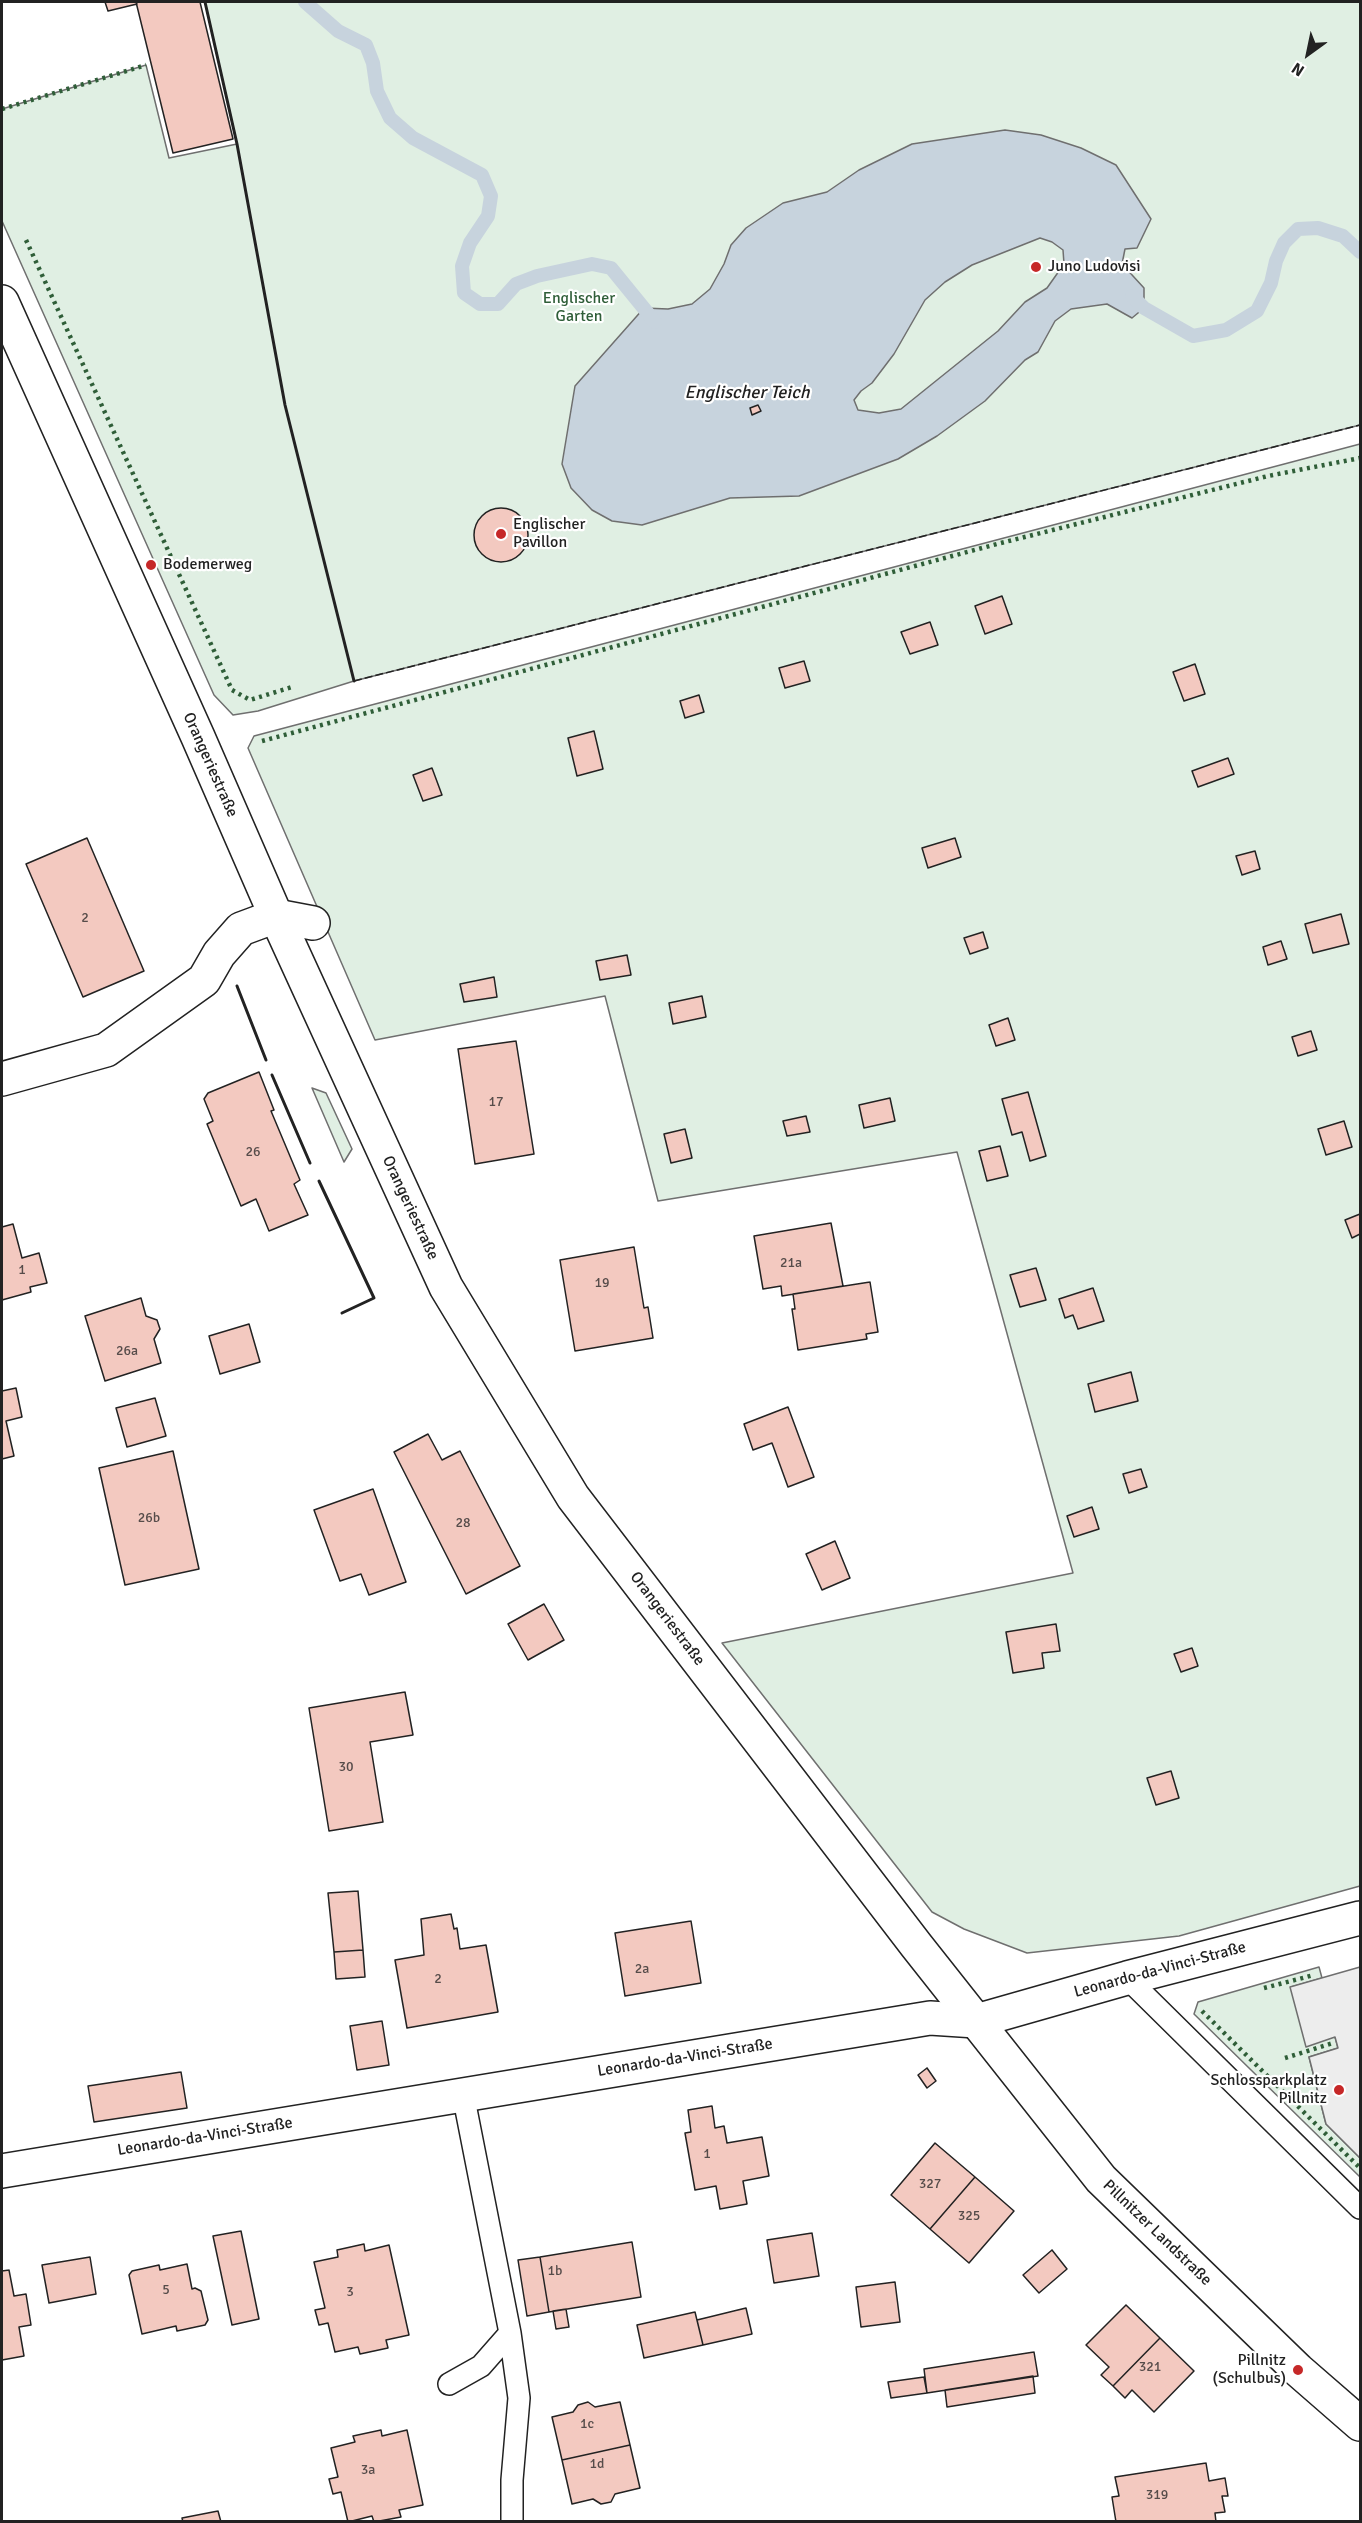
<!DOCTYPE html>
<meta charset="utf-8">
<style>
body{margin:0}
#map{position:relative;width:1362px;height:2523px;overflow:hidden;background:#fff;font-family:Signika,sans-serif}
canvas{display:block}
.frame{position:absolute;inset:0;border:3px solid #222;pointer-events:none}
.north{position:absolute;left:1278px;top:24px;width:60px;height:60px;-webkit-text-stroke:4px #fff;paint-order:stroke;rotate:213deg;font-size:16px;font-weight:700;line-height:24px;text-align:center;color:#222}
.north::after{content:'';display:block;margin:auto;width:21px;height:27px;background:#222;clip-path:polygon(50% 0,100% 100%,50% 72%,0 100%)}
</style>
<div id="map">
<canvas width="1362" height="2523"></canvas>
<div class="frame"></div>
<div class="north">N</div>
</div>
<script>
const ctx = document.querySelector('canvas').getContext('2d');
ctx.lineJoin = 'round';
function fill(path, color) {
  ctx.fillStyle = color;
  ctx.fill(path, 'evenodd');
}
function poly(rows) {
  const path = new Path2D();
  for (const r of rows) {
    if (r.length === 3) {
      path.moveTo(r[0] + r[2], r[1]);
      path.arc(r[0], r[1], r[2], 0, 2 * Math.PI);
      continue;
    }
    path.moveTo(r[0], r[1]);
    for (let i = 2; i < r.length; i += 2) path.lineTo(r[i], r[i + 1]);
  }
  return path;
}
function stroke(path, color, width, dash) {
  ctx.strokeStyle = color;
  ctx.lineWidth = width;
  ctx.lineCap = dash ? 'butt' : 'round';
  ctx.setLineDash(dash || []);
  ctx.stroke(path);
}
function drawText(font, color, halo, rows, align = 'center') {
  ctx.font = font + ' Signika,sans-serif';
  ctx.lineWidth = 4.5;
  ctx.setLineDash([]);
  ctx.textBaseline = 'middle';
  ctx.strokeStyle = halo;
  ctx.fillStyle = color;
  for (const [text, x, y, turn = 0] of rows) {
    ctx.save();
    ctx.translate(x, y);
    ctx.rotate((+turn || 0) * Math.PI / 180);
    ctx.textAlign = isNaN(turn) ? turn : align;
    if (halo) ctx.strokeText(text, 0, 0);
    ctx.fillText(text, 0, 0);
    ctx.restore();
  }
}
const green = poly([
 [205,2,1360,2,1360,425,354,681,258,711,233,715,214,695,2,221,2,109,146,65,169,158,237,144,205,2],
 [1360,444,1360,1886,1179,1936,1027,1953,964,1929,932,1912,722,1643,1073,1573,957,1152,658,1201,605,996,375,1040,248,748,254,736,1360,444],
 [312,1088,326,1093,352,1149,344,1162,312,1088],
 [1319,1967,1322,1978,1291,1987,1335,2037,1338,2048,1309,2057,1326,2124,1360,2158,1360,2177,1194,2014,1198,2002,1319,1967]
]);
fill(green, '#e0efe3');
stroke(green, '#6f6f6f', 1.5);
const parking = poly([
 [1360,1967,1360,2158,1326,2124,1309,2057,1338,2048,1335,2037,1306,2047,1290,1987,1360,1967]
]);
fill(parking, '#ededed');
stroke(parking, '#6f6f6f', 1.5);
const water = poly([
 [1005,130,1041,135,1081,148,1116,165,1151,219,1137,248,1125,249,1122,264,1144,288,1144,308,1132,318,1107,304,1071,309,1055,321,1038,352,1025,360,985,401,937,436,898,459,799,496,730,498,642,525,612,521,592,510,571,488,562,464,575,386,644,308,668,309,692,304,710,289,724,264,731,245,746,228,783,203,827,192,859,170,912,144,1005,130],
 [1040,238,1052,242,1063,250,1064,264,1047,288,1025,302,998,331,901,409,879,413,858,410,854,400,861,391,872,383,894,354,925,300,945,282,972,265,1040,238]
]);
fill(water, '#c7d3dd');
stroke(water, '#6f6f6f', 1.5);
stroke(poly([
 [305,2,338,31,366,45,373,63,377,91,390,118,413,138,482,175,491,196,488,216,470,243,462,266,464,293,480,304,498,304,516,284,537,276,592,264,611,268,655,322],
 [1132,296,1144,308,1193,336,1226,330,1257,311,1271,283,1276,261,1284,243,1298,229,1318,228,1343,236,1360,252]
]), '#c7d3dd', 14);
const building = poly([
 [105,2,136,2,137,4,108,11,105,2],
 [136,2,200,2,233,139,173,153,136,2],
 [758,405,761,411,752,415,750,408,758,405],
 [501,535,27],
 [1002,596,1012,624,985,634,975,606,1002,596],
 [930,622,938,645,910,654,901,632,930,622],
 [804,661,810,681,785,688,779,668,804,661],
 [1195,664,1205,694,1184,701,1173,672,1195,664],
 [699,695,704,712,685,718,680,701,699,695],
 [594,731,603,769,577,776,568,738,594,731],
 [1228,758,1234,774,1198,787,1192,771,1228,758],
 [432,768,442,795,423,801,413,775,432,768],
 [87,838,144,971,83,997,26,864,87,838],
 [955,838,961,857,928,868,922,848,955,838],
 [1255,851,1260,869,1242,875,1236,856,1255,851],
 [1341,914,1349,944,1313,953,1305,924,1341,914],
 [983,932,988,948,970,954,964,938,983,932],
 [1281,941,1287,959,1268,965,1263,947,1281,941],
 [627,955,631,975,600,980,596,961,627,955],
 [494,977,497,997,464,1002,460,984,494,977],
 [702,996,706,1017,673,1024,669,1003,702,996],
 [1008,1018,1015,1040,996,1046,989,1025,1008,1018],
 [1311,1031,1317,1050,1298,1056,1292,1037,1311,1031],
 [516,1041,534,1154,475,1164,458,1049,516,1041],
 [259,1072,274,1110,271,1111,300,1180,294,1184,308,1215,269,1231,256,1199,241,1206,207,1124,213,1121,204,1099,208,1093,259,1072],
 [1028,1092,1046,1156,1030,1161,1022,1132,1012,1135,1002,1099,1028,1092],
 [890,1098,895,1121,864,1128,859,1105,890,1098],
 [806,1116,810,1132,787,1136,783,1121,806,1116],
 [1344,1121,1352,1147,1326,1155,1318,1129,1344,1121],
 [685,1129,692,1158,671,1163,664,1134,685,1129],
 [1000,1146,1008,1176,987,1181,979,1151,1000,1146],
 [1360,1214,1360,1234,1352,1238,1345,1220,1360,1214],
 [831,1223,843,1286,782,1296,781,1286,763,1289,754,1236,831,1223],
 [13,1224,22,1258,39,1253,47,1283,30,1287,31,1292,2,1300,2,1227,13,1224],
 [634,1247,644,1308,648,1307,653,1338,575,1351,560,1260,634,1247],
 [1036,1268,1046,1300,1020,1307,1010,1275,1036,1268],
 [870,1282,878,1332,866,1334,867,1339,798,1350,792,1309,795,1309,793,1294,870,1282],
 [1093,1288,1104,1321,1078,1329,1073,1315,1065,1318,1059,1299,1093,1288],
 [141,1298,146,1316,157,1320,160,1329,154,1339,161,1363,105,1381,85,1316,141,1298],
 [249,1324,260,1362,220,1374,209,1336,249,1324],
 [1131,1372,1138,1401,1095,1412,1088,1384,1131,1372],
 [16,1388,22,1417,6,1421,14,1456,2,1459,2,1391,16,1388],
 [155,1398,166,1436,127,1447,116,1408,155,1398],
 [788,1407,814,1477,788,1487,772,1443,753,1450,744,1424,788,1407],
 [428,1434,442,1460,460,1451,520,1566,466,1594,394,1452,428,1434],
 [173,1451,199,1569,125,1585,99,1468,173,1451],
 [1141,1469,1147,1487,1129,1493,1123,1474,1141,1469],
 [373,1489,406,1582,369,1595,361,1574,340,1581,314,1510,373,1489],
 [1092,1507,1099,1529,1074,1537,1067,1516,1092,1507],
 [835,1541,850,1578,822,1590,806,1554,835,1541],
 [544,1604,564,1640,528,1660,508,1624,544,1604],
 [1056,1624,1060,1651,1042,1653,1044,1668,1013,1673,1006,1632,1056,1624],
 [1192,1648,1198,1666,1181,1672,1174,1654,1192,1648],
 [405,1692,413,1735,370,1742,383,1822,329,1831,309,1708,405,1692],
 [1171,1771,1179,1798,1156,1805,1147,1778,1171,1771],
 [358,1891,363,1950,334,1952,328,1893,358,1891],
 [451,1914,454,1929,457,1928,460,1949,486,1945,498,2012,407,2028,395,1960,424,1955,421,1919,451,1914],
 [691,1921,701,1983,625,1996,615,1933,691,1921],
 [363,1950,365,1977,336,1979,334,1952,363,1950],
 [382,2021,389,2065,357,2070,350,2026,382,2021],
 [927,2068,936,2081,927,2088,918,2075,927,2068],
 [181,2072,187,2108,94,2122,88,2086,181,2072],
 [712,2106,715,2128,724,2126,727,2143,762,2137,769,2176,743,2181,747,2204,720,2209,716,2186,695,2190,685,2133,691,2132,688,2110,712,2106],
 [935,2143,975,2177,930,2229,891,2195,935,2143],
 [975,2177,1014,2211,969,2263,930,2229,975,2177],
 [241,2231,259,2319,232,2325,213,2236,241,2231],
 [812,2233,819,2276,774,2283,767,2240,812,2233],
 [632,2242,641,2297,549,2312,540,2257,632,2242],
 [364,2244,365,2251,389,2245,409,2335,386,2340,388,2348,360,2354,358,2347,335,2352,328,2323,319,2325,315,2310,325,2308,314,2262,338,2257,337,2250,364,2244],
 [1052,2250,1067,2269,1039,2293,1023,2275,1052,2250],
 [90,2257,96,2294,49,2303,42,2265,90,2257],
 [540,2257,549,2312,527,2316,518,2260,540,2257],
 [187,2264,192,2289,195,2288,201,2291,208,2320,205,2325,177,2331,176,2326,142,2334,129,2275,132,2271,159,2265,160,2270,187,2264],
 [9,2270,14,2296,26,2294,31,2325,19,2327,24,2356,2,2360,2,2271,9,2270],
 [895,2282,900,2322,861,2327,856,2287,895,2282],
 [1126,2305,1160,2338,1113,2386,1101,2375,1109,2367,1086,2345,1126,2305],
 [746,2308,752,2334,703,2345,697,2320,746,2308],
 [566,2309,569,2327,556,2329,553,2311,566,2309],
 [695,2312,703,2345,644,2358,637,2325,695,2312],
 [1160,2338,1194,2371,1154,2412,1132,2390,1125,2398,1113,2386,1160,2338],
 [1034,2352,1038,2376,927,2393,924,2369,1034,2352],
 [1033,2376,1035,2393,947,2407,945,2390,1033,2376],
 [924,2377,927,2393,891,2398,888,2382,924,2377],
 [588,2402,595,2407,620,2402,630,2445,562,2460,552,2417,573,2412,578,2405,588,2402],
 [381,2430,382,2436,407,2430,423,2505,399,2510,401,2517,374,2522,372,2516,348,2522,341,2492,333,2494,329,2479,338,2477,331,2448,355,2442,353,2436,381,2430],
 [630,2445,640,2488,615,2494,611,2502,601,2504,593,2499,572,2504,562,2460,630,2445],
 [1206,2463,1209,2481,1225,2478,1228,2496,1222,2496,1225,2512,1215,2513,1216,2522,1116,2522,1112,2497,1119,2496,1115,2477,1206,2463],
 [218,2511,221,2522,183,2522,182,2518,218,2511]
]);
fill(building, '#f3c9c0');
stroke(building, '#222', 1.5);
const lane = poly([
 [1127,1978,1360,2208],
 [463,2094,510,2333,519,2398,512,2480,512,2522],
 [449,2384,481,2366,510,2333]
]);
const street = poly([
 [2,1079,106,1050,204,980,219,954,241,929,276,916,313,923],
 [2,2171,930,2018,976,2021,1127,1978,1360,1918]
]);
const secondary = poly([
 [2,302,198,737,276,916,446,1287,573,1497,916,1945,1101,2179,1298,2370,1360,2424]
]);
stroke(lane, '#222', 24);
stroke(street, '#222', 36);
stroke(secondary, '#222', 36);
stroke(lane, '#fff', 21);
stroke(street, '#fff', 33);
stroke(secondary, '#fff', 33);
stroke(poly([
 [2,109,146,65],
 [26,240,232,690,250,700,292,687],
 [262,741,997,544,1268,476,1360,458],
 [1264,1988,1314,1975],
 [1202,2011,1360,2168],
 [1285,2058,1333,2043]
]), '#2f5e38', 4.5, [3, 4.5]);
stroke(poly([
 [354,681,1360,425]
]), '#222', 1.5, [8, 3]);
stroke(poly([
 [205,2,237,144,285,405,354,681],
 [237,986,266,1060],
 [272,1075,310,1163],
 [319,1181,374,1298,342,1313]
]), '#222', 3);
for (const [x, y, r, color] of [
 [1036,267,6,"#c62828"],
 [501,534,6,"#c62828"],
 [151,565,6,"#c62828"],
 [1339,2090,6,"#c62828"],
 [1298,2370,6,"#c62828"]
]) {
  const dot = new Path2D();
  dot.arc(x, y, r, 0, 2 * Math.PI);
  ctx.fillStyle = color;
  ctx.fill(dot);
  stroke(dot, '#fff', 2);
}
drawText('14px', '#564c4a', null, [
 ["2",85,918],
 ["17",496,1102],
 ["26",253,1152],
 ["21a",791,1263],
 ["1",22,1270],
 ["19",602,1283],
 ["26a",127,1351],
 ["26b",149,1518],
 ["28",463,1523],
 ["30",346,1767],
 ["2a",642,1969],
 ["2",438,1979],
 ["1",707,2154],
 ["327",930,2184],
 ["325",969,2216],
 ["1b",555,2271],
 ["5",166,2290],
 ["3",350,2292],
 ["321",1150,2367],
 ["1c",587,2424],
 ["1d",597,2464],
 ["3a",368,2470],
 ["319",1157,2495]
]);
drawText('16px', '#222', '#fff', [
 ["Juno Ludovisi",1048,267],
 ["Englischer",513,525],
 ["Pavillon",513,543],
 ["Bodemerweg",163,565],
 ["Schlossparkplatz",1327,2081,"right"],
 ["Pillnitz",1327,2099,"right"],
 ["Pillnitz",1286,2361,"right"],
 ["(Schulbus)",1286,2379,"right"]
], 'left');
drawText('16px', '#2f5e38', '#fff', [
 ["Englischer",579,299],
 ["Garten",579,317]
]);
drawText('16px', '#222', '#fff', [
 ["Orangeriestraße",210,765,66],
 ["Orangeriestraße",410,1208,65],
 ["Orangeriestraße",667,1619,53],
 ["Leonardo-da-Vinci-Straße",1160,1970,-15],
 ["Leonardo-da-Vinci-Straße",685,2058,-9],
 ["Leonardo-da-Vinci-Straße",205,2137,-9],
 ["Pillnitzer Landstraße",1157,2233,44]
]);
drawText('italic 18px', '#222', '#fff', [
 ["Englischer Teich",747,393]
]);
</script>
